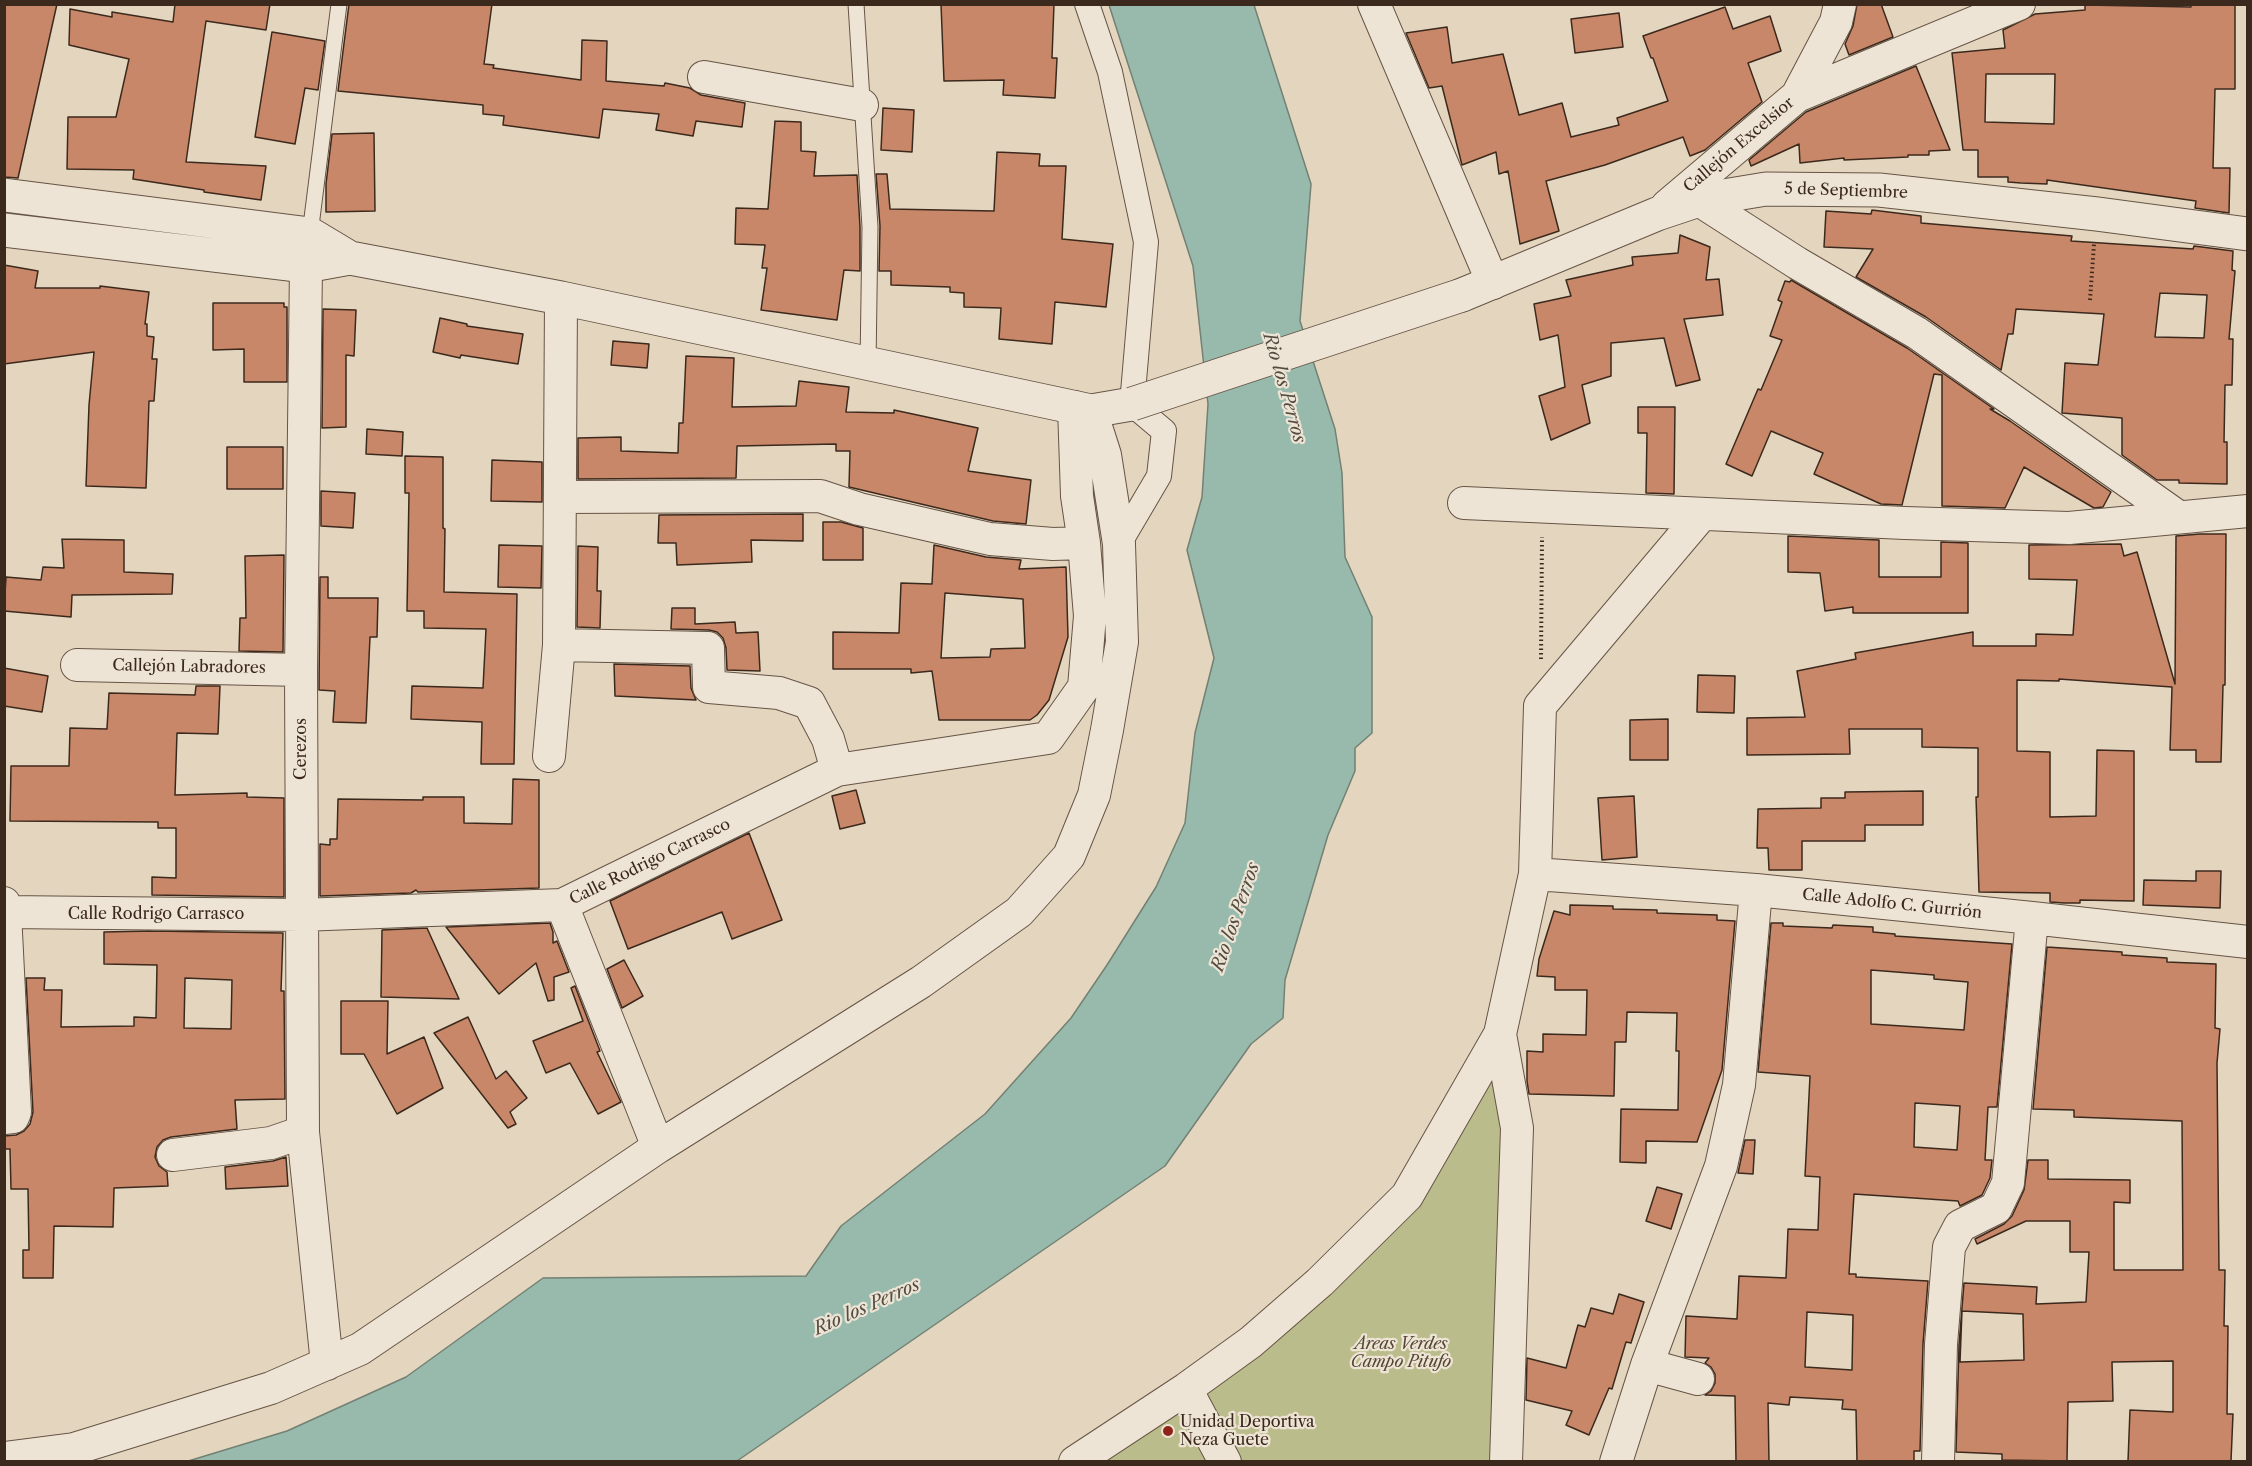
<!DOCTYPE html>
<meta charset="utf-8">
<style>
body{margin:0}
#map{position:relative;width:2252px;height:1466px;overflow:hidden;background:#e4d6be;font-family:"Libre Caslon Text",serif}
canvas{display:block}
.frame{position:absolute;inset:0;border:6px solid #3c291d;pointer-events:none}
</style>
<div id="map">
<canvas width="2252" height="1466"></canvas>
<div class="frame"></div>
</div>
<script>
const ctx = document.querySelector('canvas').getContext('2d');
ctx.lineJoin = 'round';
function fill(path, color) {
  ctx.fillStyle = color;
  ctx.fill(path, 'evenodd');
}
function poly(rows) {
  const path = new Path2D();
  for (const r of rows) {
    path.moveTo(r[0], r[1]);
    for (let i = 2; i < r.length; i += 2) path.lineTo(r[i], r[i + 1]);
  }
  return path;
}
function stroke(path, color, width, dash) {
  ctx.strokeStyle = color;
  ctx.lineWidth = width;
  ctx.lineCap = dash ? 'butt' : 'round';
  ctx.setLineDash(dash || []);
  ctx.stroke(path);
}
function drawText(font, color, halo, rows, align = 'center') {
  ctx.font = font + ' "Libre Caslon Text",serif';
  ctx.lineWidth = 4.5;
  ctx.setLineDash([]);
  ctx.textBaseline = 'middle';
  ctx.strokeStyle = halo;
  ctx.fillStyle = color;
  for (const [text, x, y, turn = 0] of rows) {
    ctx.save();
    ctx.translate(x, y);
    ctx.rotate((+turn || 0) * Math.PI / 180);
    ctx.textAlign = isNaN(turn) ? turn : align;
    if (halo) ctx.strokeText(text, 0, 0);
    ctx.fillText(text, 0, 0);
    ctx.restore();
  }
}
fill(poly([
 [1500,1034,1517,1128,1506,1461,1075,1462,1186,1389,1407,1196]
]), '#bbbc8c');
const water = poly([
 [1109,5,1254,5,1311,184,1300,321,1335,429,1342,473,1345,557,1372,617,1372,733,1355,748,1355,771,1328,835,1285,980,1283,1018,1251,1044,1165,1166,737,1461,185,1462,287,1431,406,1377,543,1278,806,1276,841,1226,985,1114,1071,1018,1107,965,1156,887,1185,823,1195,733,1214,658,1187,550,1202,497,1208,404,1193,266,1109,5]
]);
fill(water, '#97baac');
stroke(water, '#738073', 1.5);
const building = poly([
 [4,4,57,4,18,178,4,177,4,4],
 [175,4,270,4,266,30,206,21,186,162,266,166,261,200,204,192,204,190,133,179,134,170,67,169,68,117,116,117,129,59,69,45,70,9,112,17,112,12,173,22,175,4],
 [349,4,492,4,484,64,494,65,493,68,581,80,582,40,607,41,606,81,664,86,665,83,690,88,701,95,745,103,742,127,696,121,693,136,656,130,659,114,603,109,599,138,503,125,504,116,483,114,483,105,338,91,349,4],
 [941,4,1054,4,1052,58,1057,58,1055,98,1003,95,1004,80,944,81,941,4],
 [1857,4,1881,4,1893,37,1849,55,1845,44,1853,26,1857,4],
 [2191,4,2235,4,2235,89,2215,89,2213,168,2230,168,2229,213,2195,208,2196,201,2047,180,2047,184,2021,183,2008,182,2008,177,1978,177,1978,150,1963,150,1952,53,2005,48,2003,30,2035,14,2085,10,2085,5,2191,7,2191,4],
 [1986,74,2055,74,2054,124,1985,122,1986,74],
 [1725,7,1733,29,1770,16,1781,51,1748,63,1762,102,1705,150,1690,156,1683,137,1605,165,1546,181,1559,231,1520,244,1508,171,1499,174,1496,152,1462,165,1442,86,1429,88,1406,33,1447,27,1452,63,1503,54,1519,115,1562,103,1571,137,1619,125,1617,118,1668,101,1653,58,1651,58,1643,36,1725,7],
 [1619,13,1623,47,1575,53,1571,19,1619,13],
 [272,32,325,41,318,90,305,88,295,144,255,137,272,32],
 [1916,66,1950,150,1929,151,1929,155,1908,155,1908,157,1844,160,1844,158,1800,163,1799,144,1751,166,1749,160,1806,112,1916,66],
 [883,108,914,110,912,152,881,150,883,108],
 [775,121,801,122,801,151,816,152,814,176,857,175,860,227,860,271,844,270,837,320,761,310,767,268,762,268,765,245,735,244,736,208,768,209,775,121],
 [374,133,375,211,326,212,326,184,332,134,374,133],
 [997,152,1040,154,1039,166,1066,166,1062,239,1113,244,1106,307,1055,302,1052,344,999,339,1001,308,964,307,964,293,950,292,950,287,891,285,891,271,879,271,880,226,876,174,887,174,890,209,994,211,997,152],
 [1872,210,1921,216,1921,223,2072,236,2071,241,2193,249,2194,246,2233,251,2232,270,2235,271,2229,339,2233,339,2232,385,2225,385,2224,442,2227,442,2227,484,2179,483,2179,480,2157,480,2122,455,2122,418,2062,413,2065,363,2098,365,2104,314,2016,309,2013,334,2008,334,2001,370,1926,317,1856,277,1873,249,1824,247,1826,211,1871,214,1872,210],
 [2160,293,2207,295,2204,338,2155,337,2160,293],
 [1680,235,1710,247,1706,280,1719,279,1723,315,1684,319,1700,380,1676,386,1664,338,1611,343,1611,376,1582,385,1590,423,1551,440,1539,396,1565,387,1558,335,1540,340,1534,304,1571,296,1566,280,1633,265,1632,257,1678,253,1680,235],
 [4,265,38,271,35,288,100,288,100,286,149,292,145,324,147,324,147,336,154,337,152,359,157,359,154,401,149,401,146,488,86,486,89,405,94,352,4,364,4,265],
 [1791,280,1907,348,1994,409,1990,409,2010,421,2111,492,2103,507,2094,508,2024,467,2005,508,1942,506,1942,375,1934,374,1902,505,1881,504,1814,474,1823,453,1771,431,1752,476,1726,464,1758,389,1761,390,1782,340,1770,336,1782,302,1778,300,1785,281,1790,282,1791,280],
 [213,303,284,303,284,307,287,307,287,382,244,382,244,349,213,350,213,303],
 [323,309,356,310,354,356,346,355,346,427,322,428,323,309],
 [440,318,467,324,467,326,523,334,518,364,461,355,460,358,433,352,440,318],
 [613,341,649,344,647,368,611,365,613,341],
 [686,356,734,358,732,407,796,406,799,381,849,387,846,412,894,413,894,410,978,428,968,471,1031,480,1026,524,993,521,849,487,850,451,836,451,836,444,737,446,736,478,578,479,578,438,621,437,621,451,678,453,679,423,683,423,686,356],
 [1638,407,1675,407,1674,494,1646,493,1647,433,1638,433,1638,407],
 [367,429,403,432,402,456,366,454,367,429],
 [227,447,283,447,283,489,227,489,227,447],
 [405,456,443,457,443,528,445,529,444,592,517,594,514,764,481,764,482,722,411,719,412,686,483,688,486,629,424,628,424,611,407,611,409,493,405,493,405,456],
 [492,460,542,462,542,502,491,501,492,460],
 [321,491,355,493,353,528,321,526,321,491],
 [803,514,803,541,751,540,752,562,677,565,676,543,658,543,659,515,803,514],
 [823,522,841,522,863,528,863,560,823,560,823,522],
 [2200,534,2226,534,2225,685,2223,685,2221,762,2196,762,2196,750,2170,750,2172,687,2059,679,2059,681,2017,680,2017,751,2050,752,2050,817,2096,816,2097,750,2134,751,2134,901,2080,900,2080,903,2064,903,2050,902,2050,893,1979,892,1976,797,1978,797,1978,748,1922,747,1922,729,1849,729,1850,754,1747,755,1747,718,1805,717,1797,671,1856,659,1855,653,1973,632,1973,646,2036,646,2036,634,2073,635,2077,580,2029,579,2029,545,2121,544,2124,556,2137,552,2175,684,2176,536,2200,534],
 [1788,536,1879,540,1879,577,1941,577,1941,542,1968,543,1968,613,1853,613,1853,607,1825,611,1820,573,1788,572,1788,536],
 [62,539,124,540,124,572,173,574,172,594,72,595,71,617,4,611,6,577,41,580,43,567,64,568,62,539],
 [499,545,542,546,541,588,498,587,499,545],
 [934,545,986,557,1021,560,1019,569,1066,567,1068,637,1049,700,1037,715,1030,720,939,720,932,671,911,673,911,669,833,669,833,632,899,633,901,583,932,584,934,545],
 [945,593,1023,599,1025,648,991,649,990,657,941,658,945,593],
 [578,546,598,547,597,591,601,591,600,628,577,627,578,546],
 [284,555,283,652,239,651,240,618,246,618,245,556,284,555],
 [320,577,328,577,328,598,378,598,377,637,370,637,366,723,333,722,335,691,319,690,320,577],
 [672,608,695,608,695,624,735,622,736,633,758,632,760,671,727,670,726,648,723,638,717,632,709,630,671,629,672,608],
 [614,664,690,666,691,688,696,700,615,696,614,664],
 [4,668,48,676,42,712,4,706,4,668],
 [1698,675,1735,676,1734,713,1697,712,1698,675],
 [196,686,220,686,218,734,177,733,175,795,247,793,247,797,284,798,284,897,152,895,152,877,176,878,176,828,158,828,158,822,10,821,11,766,69,766,70,728,107,729,109,693,195,695,196,686],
 [1668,719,1668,760,1630,760,1630,720,1668,719],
 [513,779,539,780,539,888,418,892,416,890,411,893,320,896,320,844,330,845,330,839,337,839,338,799,423,800,423,797,464,797,464,823,512,824,513,779],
 [856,790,865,823,840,829,832,796,856,790],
 [1923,791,1923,825,1865,825,1865,841,1802,841,1802,870,1769,870,1768,848,1757,848,1758,809,1821,808,1821,798,1845,798,1845,792,1923,791],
 [1634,796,1637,857,1602,860,1598,798,1634,796],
 [749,833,782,920,732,939,722,912,628,949,610,901,749,833],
 [2196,871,2221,871,2220,908,2143,905,2144,880,2196,881,2196,871],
 [1570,905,1613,906,1613,909,1657,910,1657,913,1717,915,1717,920,1735,921,1722,1070,1697,1142,1646,1141,1646,1163,1620,1162,1621,1109,1678,1110,1679,1051,1676,1051,1677,1013,1627,1012,1626,1042,1615,1042,1614,1096,1529,1094,1527,1081,1527,1051,1543,1052,1543,1034,1586,1035,1587,990,1555,990,1555,977,1537,976,1539,959,1554,911,1570,915,1570,905],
 [550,923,553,932,553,943,557,941,569,972,554,977,554,1000,548,1001,536,963,499,994,446,927,550,923],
 [1771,923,1783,923,1783,926,1832,928,1833,925,1873,927,1873,932,1895,934,1895,936,2012,944,1997,1107,1988,1107,1985,1160,1992,1160,1990,1178,1982,1195,1960,1206,1958,1201,1854,1194,1849,1274,1856,1274,1856,1277,1928,1281,1923,1344,1920,1451,1914,1451,1914,1461,1857,1461,1856,1410,1842,1409,1843,1400,1790,1397,1789,1405,1768,1403,1769,1461,1736,1461,1735,1396,1705,1395,1711,1391,1715,1383,1715,1374,1711,1367,1705,1363,1709,1358,1685,1357,1686,1316,1737,1319,1739,1276,1786,1278,1788,1229,1818,1230,1820,1177,1805,1176,1810,1076,1758,1072,1771,923],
 [1871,970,1934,975,1934,979,1968,982,1964,1030,1871,1024,1871,970],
 [1915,1103,1960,1106,1957,1150,1914,1147,1915,1103],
 [1807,1312,1853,1315,1852,1370,1805,1367,1807,1312],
 [427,928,459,999,381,997,382,930,427,928],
 [151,931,283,933,281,991,284,991,285,1099,235,1100,237,1129,171,1137,163,1140,157,1147,155,1157,159,1166,167,1172,168,1186,114,1188,113,1227,54,1226,53,1278,23,1278,23,1250,29,1250,28,1189,11,1189,10,1149,4,1149,4,1136,16,1135,24,1131,30,1124,33,1112,26,978,45,978,44,990,62,990,61,1027,134,1026,134,1017,156,1018,157,965,104,964,104,932,151,931],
 [185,978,232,980,231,1029,184,1028,185,978],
 [2047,947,2122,952,2122,955,2167,958,2167,962,2216,964,2215,1028,2220,1029,2217,1063,2219,1270,2225,1270,2224,1326,2228,1326,2227,1414,2233,1414,2231,1461,2128,1461,2130,1410,2173,1412,2173,1361,2112,1362,2113,1401,2068,1402,2067,1461,2002,1460,2002,1454,1956,1452,1959,1345,1964,1283,2037,1287,2036,1304,2086,1302,2089,1252,2070,1252,2070,1221,2026,1221,1977,1244,1975,1239,2004,1224,2012,1216,2024,1190,2028,1160,2048,1160,2048,1179,2130,1180,2130,1203,2114,1202,2114,1270,2183,1270,2182,1121,2074,1117,2074,1110,2033,1109,2047,947],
 [1962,1311,2023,1314,2024,1360,1960,1362,1962,1311],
 [624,960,643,996,622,1008,607,969,624,960],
 [575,986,600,1051,597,1052,621,1102,598,1114,570,1063,546,1073,533,1041,583,1021,571,988,575,986],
 [341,1001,388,1001,387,1054,424,1037,443,1088,397,1114,364,1054,341,1054,341,1001],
 [468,1017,496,1079,506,1071,527,1098,510,1112,516,1124,508,1128,434,1033,468,1017],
 [1745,1140,1755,1140,1753,1174,1738,1173,1745,1140],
 [286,1157,288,1186,226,1189,225,1167,273,1161,286,1157],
 [1657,1187,1682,1194,1671,1229,1646,1221,1657,1187],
 [1619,1294,1644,1302,1631,1343,1626,1342,1612,1389,1609,1388,1589,1435,1566,1425,1572,1411,1526,1400,1527,1358,1566,1368,1578,1325,1585,1327,1591,1308,1613,1314,1619,1294]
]);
fill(building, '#c88768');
stroke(building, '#3c291d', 1.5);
const service = poly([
 [856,4,870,227,868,365],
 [310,234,339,4]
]);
const pedestrian = poly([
 [1087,4,1110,72,1146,242,1132,404,1164,431,1159,476,1119,544,1120,550]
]);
const minor = poly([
 [1374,4,1493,283],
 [704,77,862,105],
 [1797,96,2019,4],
 [1699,200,1797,263,1917,333,2177,516],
 [1667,206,1797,96,1836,22,1840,4],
 [560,497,820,496,859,509,990,539,1053,544,1084,543,1077,496,1074,407],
 [1464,503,1905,523,2069,528,2248,511],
 [559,645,708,648,709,687,779,693,809,703,828,739,837,770],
 [77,665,301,670],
 [549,756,559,645,561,298],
 [1535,874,1756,890,2032,918,2248,942],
 [4,903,5,912,301,915,562,905,837,770,1048,738,1084,687,1090,616,1084,543],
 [562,905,658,1147],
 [1500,1034,1517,1128,1506,1462],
 [4,1118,13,1117,15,1112,5,912],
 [303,1132,327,1364],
 [173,1155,271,1143,303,1132,301,670,306,266,309,240],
 [1647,1365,1698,1379],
 [1186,1389,1225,1462],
 [4,1458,74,1449,271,1388,360,1349,658,1147,921,982,1019,912,1069,856,1094,795,1107,730,1122,642,1119,544,1105,455,1091,411],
 [1075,1462,1186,1389,1251,1342,1320,1282,1407,1196,1500,1034,1535,874,1540,706,1702,514],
 [1616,1462,1647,1365,1721,1166,1739,1085,1756,890],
 [1938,1462,1941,1344,1949,1247,1960,1226,1996,1208,2008,1183,2032,918]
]);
const tertiary = poly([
 [4,195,310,234,350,258,561,298,1091,411,1132,404],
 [4,230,306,266,350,258],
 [1462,295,1657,214,1699,200,1766,189,1879,190,2097,214,2248,234]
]);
stroke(service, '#665445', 17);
stroke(pedestrian, '#665445', 26);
stroke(minor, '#665445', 34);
stroke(tertiary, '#665445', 35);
stroke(poly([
 [2090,300,2094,244],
 [1541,659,1542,537]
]), '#3c291d', 4, [1.5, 3]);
stroke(service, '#ede4d5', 15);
stroke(pedestrian, '#ede4d5', 24);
stroke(minor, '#ede4d5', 32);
stroke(tertiary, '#ede4d5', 33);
const tertiaryBridge = poly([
 [1132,404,1462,295]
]);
stroke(tertiaryBridge, '#665445', 35, []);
stroke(tertiaryBridge, '#ede4d5', 33);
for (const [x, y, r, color] of [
 [1168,1431,6,"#8f2418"]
]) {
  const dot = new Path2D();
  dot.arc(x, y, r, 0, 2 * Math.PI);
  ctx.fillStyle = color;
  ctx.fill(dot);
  stroke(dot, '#ede4d5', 2);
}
drawText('16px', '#3c291d', '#ede4d5', [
 ["Callejón Excelsior",1739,145,-40],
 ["5 de Septiembre",1846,191,2],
 ["Callejón Labradores",189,667,1],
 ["Cerezos",301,749,-90],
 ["Calle Rodrigo Carrasco",650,862,-26],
 ["Calle Adolfo C. Gurrión",1892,904,6],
 ["Calle Rodrigo Carrasco",156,914]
]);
drawText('italic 16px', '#554633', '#ede4d5', [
 ["Areas Verdes",1401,1344],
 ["Campo Pitufo",1401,1362]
]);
drawText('16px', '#3c291d', '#ede4d5', [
 ["Unidad Deportiva",1180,1422],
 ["Neza Guete",1180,1440]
], 'left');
drawText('italic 18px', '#534d41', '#ede4d5', [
 ["Rio los Perros",1284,388,74],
 ["Rio los Perros",1236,917,-71],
 ["Rio los Perros",867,1307,-24]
]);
</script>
